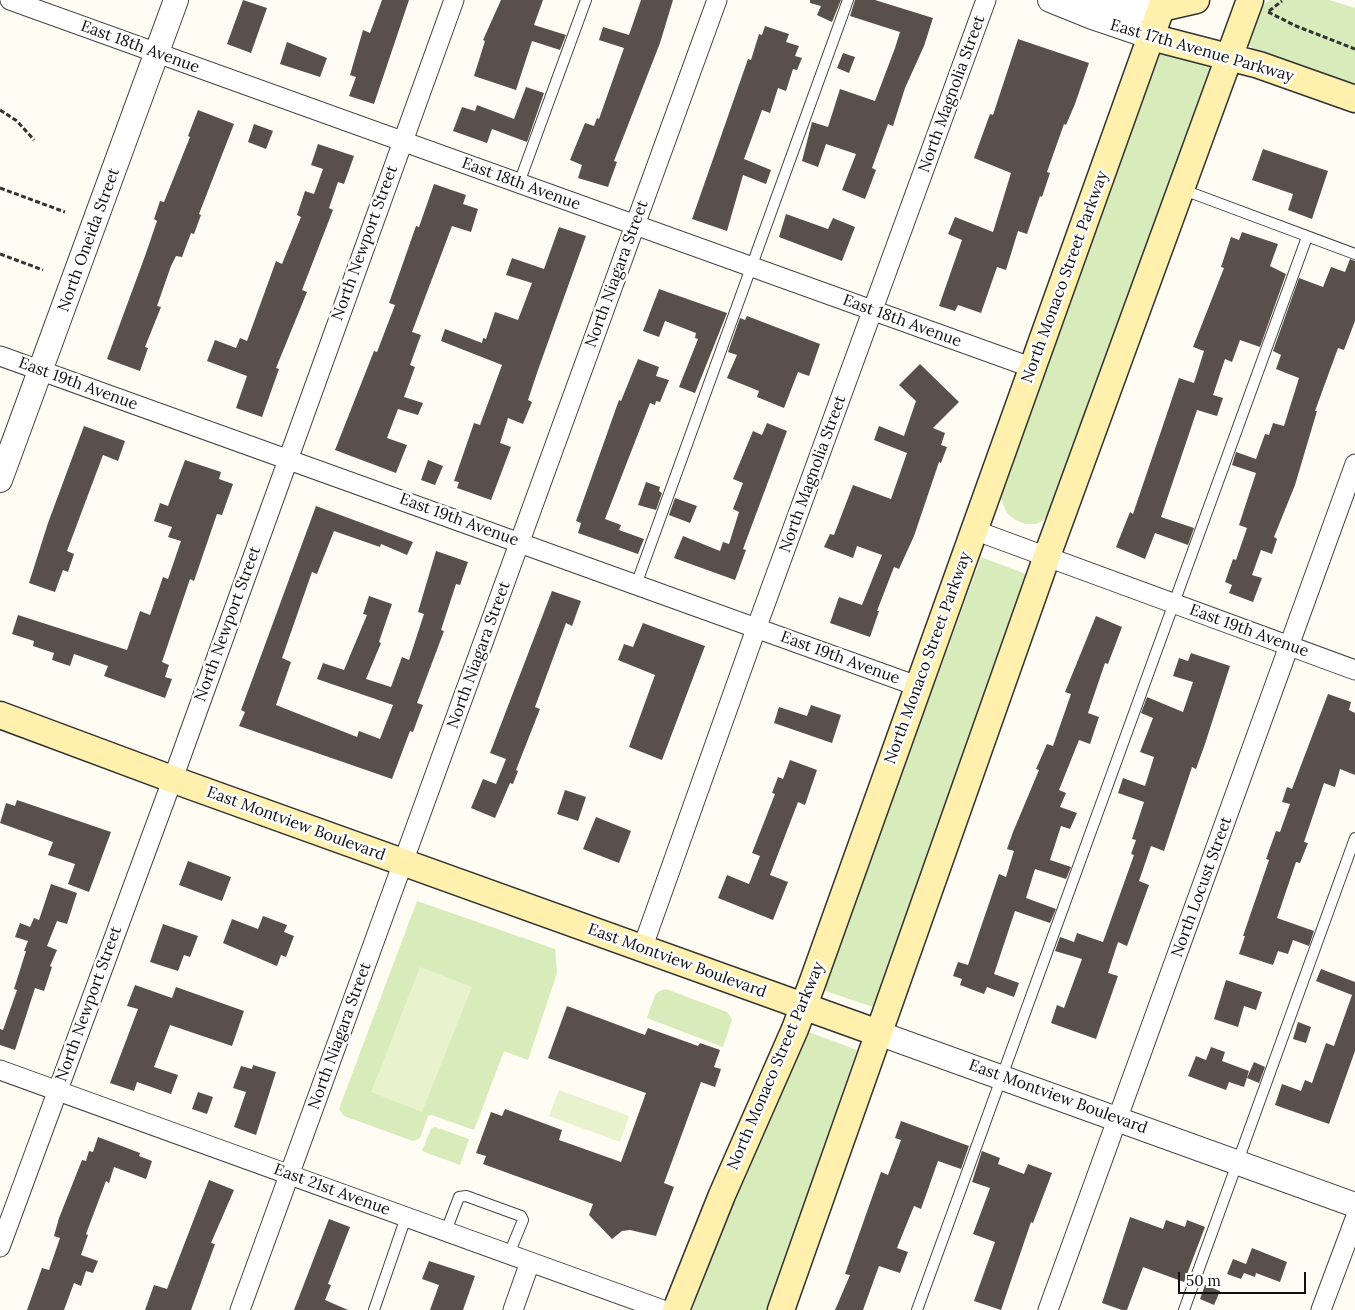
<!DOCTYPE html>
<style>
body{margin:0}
#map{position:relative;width:1355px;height:1310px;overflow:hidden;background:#fffcf3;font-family:Lora,serif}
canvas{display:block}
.scale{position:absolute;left:1178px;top:1272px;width:128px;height:22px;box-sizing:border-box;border:2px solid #101010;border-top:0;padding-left:6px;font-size:15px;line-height:18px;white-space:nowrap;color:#101010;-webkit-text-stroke:4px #fff;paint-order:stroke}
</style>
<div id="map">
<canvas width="1355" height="1310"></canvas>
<div class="scale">50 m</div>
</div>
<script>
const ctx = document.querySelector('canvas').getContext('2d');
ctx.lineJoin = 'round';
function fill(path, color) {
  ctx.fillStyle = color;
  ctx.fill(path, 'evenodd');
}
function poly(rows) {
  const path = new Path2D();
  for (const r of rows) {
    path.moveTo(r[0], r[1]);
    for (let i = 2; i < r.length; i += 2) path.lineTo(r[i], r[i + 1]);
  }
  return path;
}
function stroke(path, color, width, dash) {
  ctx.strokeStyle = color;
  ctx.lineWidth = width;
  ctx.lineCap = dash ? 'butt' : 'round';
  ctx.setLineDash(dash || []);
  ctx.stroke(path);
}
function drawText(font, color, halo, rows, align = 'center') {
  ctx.font = font + ' Lora,serif';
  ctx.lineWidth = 5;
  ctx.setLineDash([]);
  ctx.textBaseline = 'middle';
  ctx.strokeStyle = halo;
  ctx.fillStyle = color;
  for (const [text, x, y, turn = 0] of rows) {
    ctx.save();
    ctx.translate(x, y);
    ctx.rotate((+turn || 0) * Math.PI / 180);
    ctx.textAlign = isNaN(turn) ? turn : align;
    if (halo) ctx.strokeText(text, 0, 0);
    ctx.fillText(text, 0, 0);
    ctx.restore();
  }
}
fill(poly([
 [1270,0,1329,0,1355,8,1355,87,1256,51,1250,46,1248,41,1262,5],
 [1163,51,1209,63,1212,68,1051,511,1044,520,1036,524,1026,524,1015,520,1007,513,1000,497,1002,487,1158,53],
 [981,557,1031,576,873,1007,823,990],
 [417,901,555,949,557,973,528,1060,504,1051,474,1130,432,1115,428,1116,420,1138,413,1141,344,1116,339,1109],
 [666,989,727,1012,732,1019,731,1023,723,1047,647,1018,655,995,660,991],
 [806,1031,857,1050,767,1310,692,1310,721,1233],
 [435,1127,469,1139,460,1165,422,1151,431,1129]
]), '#d7ebbb');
fill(poly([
 [420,967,472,987,422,1112,371,1092],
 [559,1090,629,1116,620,1142,549,1116]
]), '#e8f2cd');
fill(poly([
 [243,0,267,8,251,53,227,44],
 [382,0,409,0,374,104,349,96,356,77,350,75,363,30,370,33],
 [501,0,543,0,534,25,566,35,560,50,532,41,516,90,474,76,485,41,483,40],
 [641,0,673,0,660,43,614,161,617,162,608,187,578,178,582,165,570,160,585,123,594,126,597,118,599,119,624,48,599,40,603,27,629,35],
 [810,0,841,0,832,22,817,15,821,6,810,3],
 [855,0,875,0,933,18,924,46,905,88,893,126,888,124,872,168,876,170,865,199,842,190,856,154,826,144,818,167,802,161,812,122,828,127,840,89,875,101,895,48,900,32,850,16],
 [765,26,789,34,786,42,799,46,795,56,802,58,797,70,793,69,786,91,778,88,770,113,762,110,744,159,771,170,766,184,743,175,727,231,692,219,748,59,751,60,759,34,762,35],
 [1018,39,1089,63,1075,104,1066,125,1064,124,1047,172,1050,173,1042,197,1040,196,1027,234,1018,231,1006,270,997,267,981,313,958,305,955,311,939,306,962,240,948,234,955,217,993,232,1011,173,974,158,990,114,993,115],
 [287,42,327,58,320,77,280,64],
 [843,53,855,57,849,73,837,68],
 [526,87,544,93,527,142,492,129,487,143,453,131,462,107,475,111,477,105,514,119],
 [198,110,234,124,199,214,201,215,194,234,191,233,182,257,176,256,171,266,157,306,161,307,145,347,148,348,140,371,107,359,145,256,157,221,154,219,160,201,164,202,190,137,188,136],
 [254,124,273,131,266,149,248,142],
 [318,144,354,156,344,184,338,182,329,208,333,210,302,290,307,292,276,368,279,369,262,417,236,408,247,376,207,361,215,340,236,348,240,338,247,341,276,261,282,264,301,217,297,215,305,191,314,194,323,169,311,165],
 [1263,149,1328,171,1312,219,1288,210,1293,194,1252,180],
 [434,184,466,195,463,204,478,209,471,232,452,226,412,332,421,335,410,365,415,367,404,397,423,403,418,415,398,409,387,438,407,445,396,473,335,450,374,351,377,352,395,305,389,303,416,226,419,227],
 [786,214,828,229,833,218,855,227,842,261,779,237],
 [559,227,586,236,538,370,528,400,532,402,523,424,508,418,500,443,511,447,491,500,457,488,459,482,454,481,474,423,480,425,502,365,441,341,445,329,482,343,483,338,486,339,495,312,518,320,532,283,506,275,512,258,544,269],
 [1242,232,1278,244,1270,266,1286,274,1260,347,1240,340,1232,362,1225,359,1213,395,1223,398,1217,416,1197,410,1161,517,1194,528,1188,545,1155,533,1145,559,1116,547,1130,512,1133,514,1179,378,1194,383,1204,351,1193,347,1224,268,1221,267,1231,237,1239,240],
 [1350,259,1355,261,1355,321,1344,350,1338,348,1315,411,1317,411,1295,485,1274,537,1277,539,1272,554,1261,550,1252,575,1262,578,1253,602,1229,593,1232,585,1225,582,1233,559,1236,560,1247,528,1239,525,1256,473,1232,465,1236,452,1256,459,1265,434,1269,435,1273,423,1284,426,1299,378,1276,369,1281,355,1273,351,1299,278,1323,287,1331,267,1345,272],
 [659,289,727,313,695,393,679,387,698,339,695,338,696,333,665,321,659,337,643,331],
 [747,316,820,344,809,376,798,372,784,408,757,397,759,391,727,378,737,355,728,352,740,318,745,320],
 [638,359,659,367,656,376,669,380,660,402,656,401,655,405,650,403,605,519,621,525,619,530,644,539,638,554,578,533,581,523,576,521,619,400,621,401],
 [920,364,959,402,933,428,945,433,941,445,947,447,941,463,939,462,914,536,899,569,894,567,877,611,879,611,870,637,830,623,839,597,862,605,882,555,857,546,853,558,824,547,830,534,834,535,853,485,891,499,907,453,874,440,879,426,904,436,916,401,899,385],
 [767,423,787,431,743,549,746,550,735,580,674,558,683,536,720,551,723,542,729,544,739,512,733,509,743,483,733,479,753,431,762,435],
 [84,426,125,441,118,461,103,455,67,551,74,554,68,572,63,570,55,592,29,583,48,523],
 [185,460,221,472,219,479,233,484,222,515,217,514,194,581,190,579,162,662,169,665,165,677,172,679,165,698,104,676,108,666,74,654,70,666,52,660,54,653,33,646,34,641,12,634,18,615,127,650,140,611,150,615,163,577,168,579,181,541,168,537,172,527,154,521,160,503,168,506],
 [428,460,443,466,435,485,421,480],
 [646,482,660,487,659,491,662,493,656,510,638,505],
 [675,498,697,506,690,523,669,515],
 [316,506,413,542,407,555,381,544,380,547,334,531,317,574,312,572,282,658,291,662,276,705,357,737,359,731,380,739,393,705,317,679,323,663,344,670,367,615,363,614,369,596,392,604,379,642,381,643,366,679,391,687,402,657,409,660,424,614,418,612,436,551,468,562,460,585,456,584,441,630,444,631,417,703,423,705,413,732,410,731,392,779,239,726,245,712,241,710],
 [552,591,581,601,572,626,566,623,535,707,540,709,516,770,518,771,513,784,510,783,495,818,471,808,483,779,496,784,506,759,490,753],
 [1096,616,1122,627,1108,664,1105,663,1088,713,1099,717,1090,744,1079,740,1059,790,1066,793,1060,807,1077,813,1070,829,1061,826,1050,860,1071,867,1066,879,1035,869,1026,898,1056,909,1050,923,1015,911,994,974,1019,983,1014,997,987,987,984,994,960,985,962,979,953,976,958,962,968,965,999,874,1006,877,1014,851,1007,849,1013,832,1039,770,1036,769,1047,744,1053,746,1071,694,1065,692],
 [643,623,705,646,662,760,629,747,655,675,618,660,624,644,633,647],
 [1191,653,1230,666,1205,744,1196,769,1192,767,1164,851,1151,846,1139,881,1149,885,1127,946,1118,942,1108,973,1118,976,1096,1039,1051,1023,1057,1005,1064,1008,1082,959,1055,951,1060,937,1074,942,1077,933,1103,942,1134,855,1131,854,1136,840,1132,839,1144,802,1118,793,1123,778,1145,786,1154,757,1140,752,1153,718,1141,713,1147,697,1183,712,1193,682,1173,676,1179,658,1188,661],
 [1328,694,1351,702,1349,710,1355,713,1355,775,1340,769,1335,787,1324,783,1304,842,1308,843,1300,863,1296,862,1277,918,1314,931,1309,946,1293,940,1288,954,1278,951,1273,965,1239,954,1245,936,1243,936,1269,860,1266,859,1276,831,1280,832,1290,804,1282,802,1287,787,1292,789],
 [811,705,841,715,832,743,774,723,779,707,807,716],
 [790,760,817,770,805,805,798,802,770,875,788,882,773,920,718,898,727,875,749,884,760,856,752,853,775,794,772,793,778,777,783,779],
 [565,790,586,797,578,821,557,814],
 [17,800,111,832,89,892,68,884,75,864,48,855,53,842,0,823,6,803,15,806],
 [596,817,631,831,619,863,583,849],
 [188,861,231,877,222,901,179,885],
 [51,884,77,893,67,924,57,921,47,946,57,950,50,966,52,967,44,991,35,988,15,1050,0,1045,0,1029,3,1030,17,990,14,989,26,951,24,951,28,941,15,937,20,923,30,927,34,918,39,920],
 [263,916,287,925,284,932,294,936,286,957,281,955,277,966,223,943,232,919,258,929],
 [163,924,198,936,190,957,184,955,178,971,150,962],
 [1321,969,1355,982,1355,1051,1329,1124,1275,1105,1282,1084,1301,1091,1305,1080,1312,1083,1326,1043,1334,1046,1352,995,1316,981],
 [1226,980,1262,992,1256,1010,1244,1006,1238,1027,1214,1019],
 [135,985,172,998,176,987,244,1011,232,1046,170,1025,154,1067,178,1075,171,1094,137,1082,134,1091,110,1083,138,1009,127,1006],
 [567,1006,645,1035,648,1028,698,1046,700,1043,720,1050,714,1067,721,1069,715,1087,701,1082,664,1183,674,1187,656,1236,630,1230,622,1231,612,1239,589,1215,593,1204,483,1164,486,1156,476,1153,491,1112,502,1116,505,1109,562,1130,559,1140,621,1162,646,1093,548,1058],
 [1298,1022,1311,1027,1306,1043,1293,1039],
 [1211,1047,1225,1052,1222,1061,1249,1071,1244,1087,1229,1082,1226,1090,1188,1076,1196,1056,1206,1060],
 [1254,1062,1265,1067,1259,1083,1247,1078],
 [253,1065,276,1072,256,1135,234,1127,246,1092,233,1088,241,1066,252,1069],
 [198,1092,213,1097,207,1114,192,1109],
 [901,1121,969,1146,961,1169,938,1161,921,1209,914,1206,897,1248,908,1252,900,1273,879,1266,863,1310,835,1310,850,1275,845,1274,881,1172,888,1175,901,1140,895,1138],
 [98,1137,140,1153,139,1156,152,1161,146,1179,114,1167,109,1183,106,1181,86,1234,88,1235,81,1255,98,1261,93,1273,86,1271,81,1286,74,1283,64,1310,27,1310,42,1268,49,1270,60,1238,54,1236,59,1218,82,1160,86,1161,89,1151,93,1152],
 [982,1151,1000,1158,998,1164,1024,1174,1028,1164,1052,1173,1033,1223,1031,1222,1001,1310,974,1301,995,1242,973,1234,990,1188,972,1182],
 [209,1180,234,1190,211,1243,215,1244,191,1310,145,1310,154,1285,167,1289],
 [1130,1217,1163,1229,1166,1220,1185,1227,1187,1220,1205,1227,1184,1282,1143,1267,1127,1310,1122,1310,1102,1303],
 [329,1219,350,1227,328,1284,331,1285,325,1300,348,1310,294,1310],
 [1252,1248,1287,1262,1280,1282,1256,1273,1255,1277,1244,1273,1241,1279,1227,1274,1233,1259,1246,1264],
 [429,1261,475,1276,463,1310,430,1310,439,1285,422,1279],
 [1205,1285,1220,1291,1214,1305,1200,1299]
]), '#59504c');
const service = poly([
 [519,183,586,0],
 [1181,189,1355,254],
 [636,585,848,0],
 [446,1231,459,1197,466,1196,521,1216,523,1220,509,1254],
 [374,1310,406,1217],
 [917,1310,1307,237],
 [1184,1310,1355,838]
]);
const minor = poly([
 [10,0,1033,368],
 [0,356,917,686],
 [974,530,1355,670],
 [642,949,756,629,986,0],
 [0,1070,663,1310],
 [0,1247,180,759,454,0],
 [240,1310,717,0],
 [513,1310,530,1262],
 [1048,1310,1355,464],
 [1321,1310,1355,1219]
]);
const tertiary = poly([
 [1050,0,1092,17,1151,37],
 [1090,7,1118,11,1161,8],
 [0,480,176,0],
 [878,1033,1355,1205]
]);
const secondary = poly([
 [1161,8,1196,0],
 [1151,37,1259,65,1355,99],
 [0,715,188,785,878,1033],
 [676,1310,722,1195,795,1029,813,981,1164,0],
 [781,1310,1047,556,1250,0]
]);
stroke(service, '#434343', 12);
stroke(minor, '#434343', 21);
stroke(tertiary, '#434343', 26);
stroke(secondary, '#323232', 29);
stroke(poly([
 [1269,11,1282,1],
 [1268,12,1296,26,1355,49],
 [0,110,17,121,34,140],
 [0,188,65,212],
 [0,254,43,270]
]), '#323232', 3, [5, 2.5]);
stroke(service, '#fff', 10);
stroke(minor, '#fff', 19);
stroke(tertiary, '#fff', 24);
stroke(secondary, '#fff0ae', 26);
drawText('16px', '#101010', '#fff', [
 ["East 18th Avenue",140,47,20],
 ["East 17th Avenue Parkway",1202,51,16],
 ["North Magnolia Street",952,94,-70],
 ["East 18th Avenue",521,184,20],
 ["North Oneida Street",89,240,-70],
 ["North Newport Street",365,243,-70],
 ["North Niagara Street",617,274,-70],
 ["North Monaco Street Parkway",1065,277,-70],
 ["East 18th Avenue",902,321,20],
 ["East 19th Avenue",78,384,20],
 ["North Magnolia Street",813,474,-70],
 ["East 19th Avenue",459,520,20],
 ["North Newport Street",228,624,-70],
 ["East 19th Avenue",1249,631,20],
 ["North Niagara Street",479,655,-70],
 ["East 19th Avenue",840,658,20],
 ["North Monaco Street Parkway",928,658,-70],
 ["East Montview Boulevard",296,824,20],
 ["North Locust Street",1202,887,-70],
 ["East Montview Boulevard",677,961,20],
 ["North Newport Street",89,1004,-70],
 ["North Niagara Street",340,1036,-70],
 ["North Monaco Street Parkway",776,1066,-67],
 ["East Montview Boulevard",1058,1097,20],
 ["East 21st Avenue",332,1190,20]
]);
</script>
